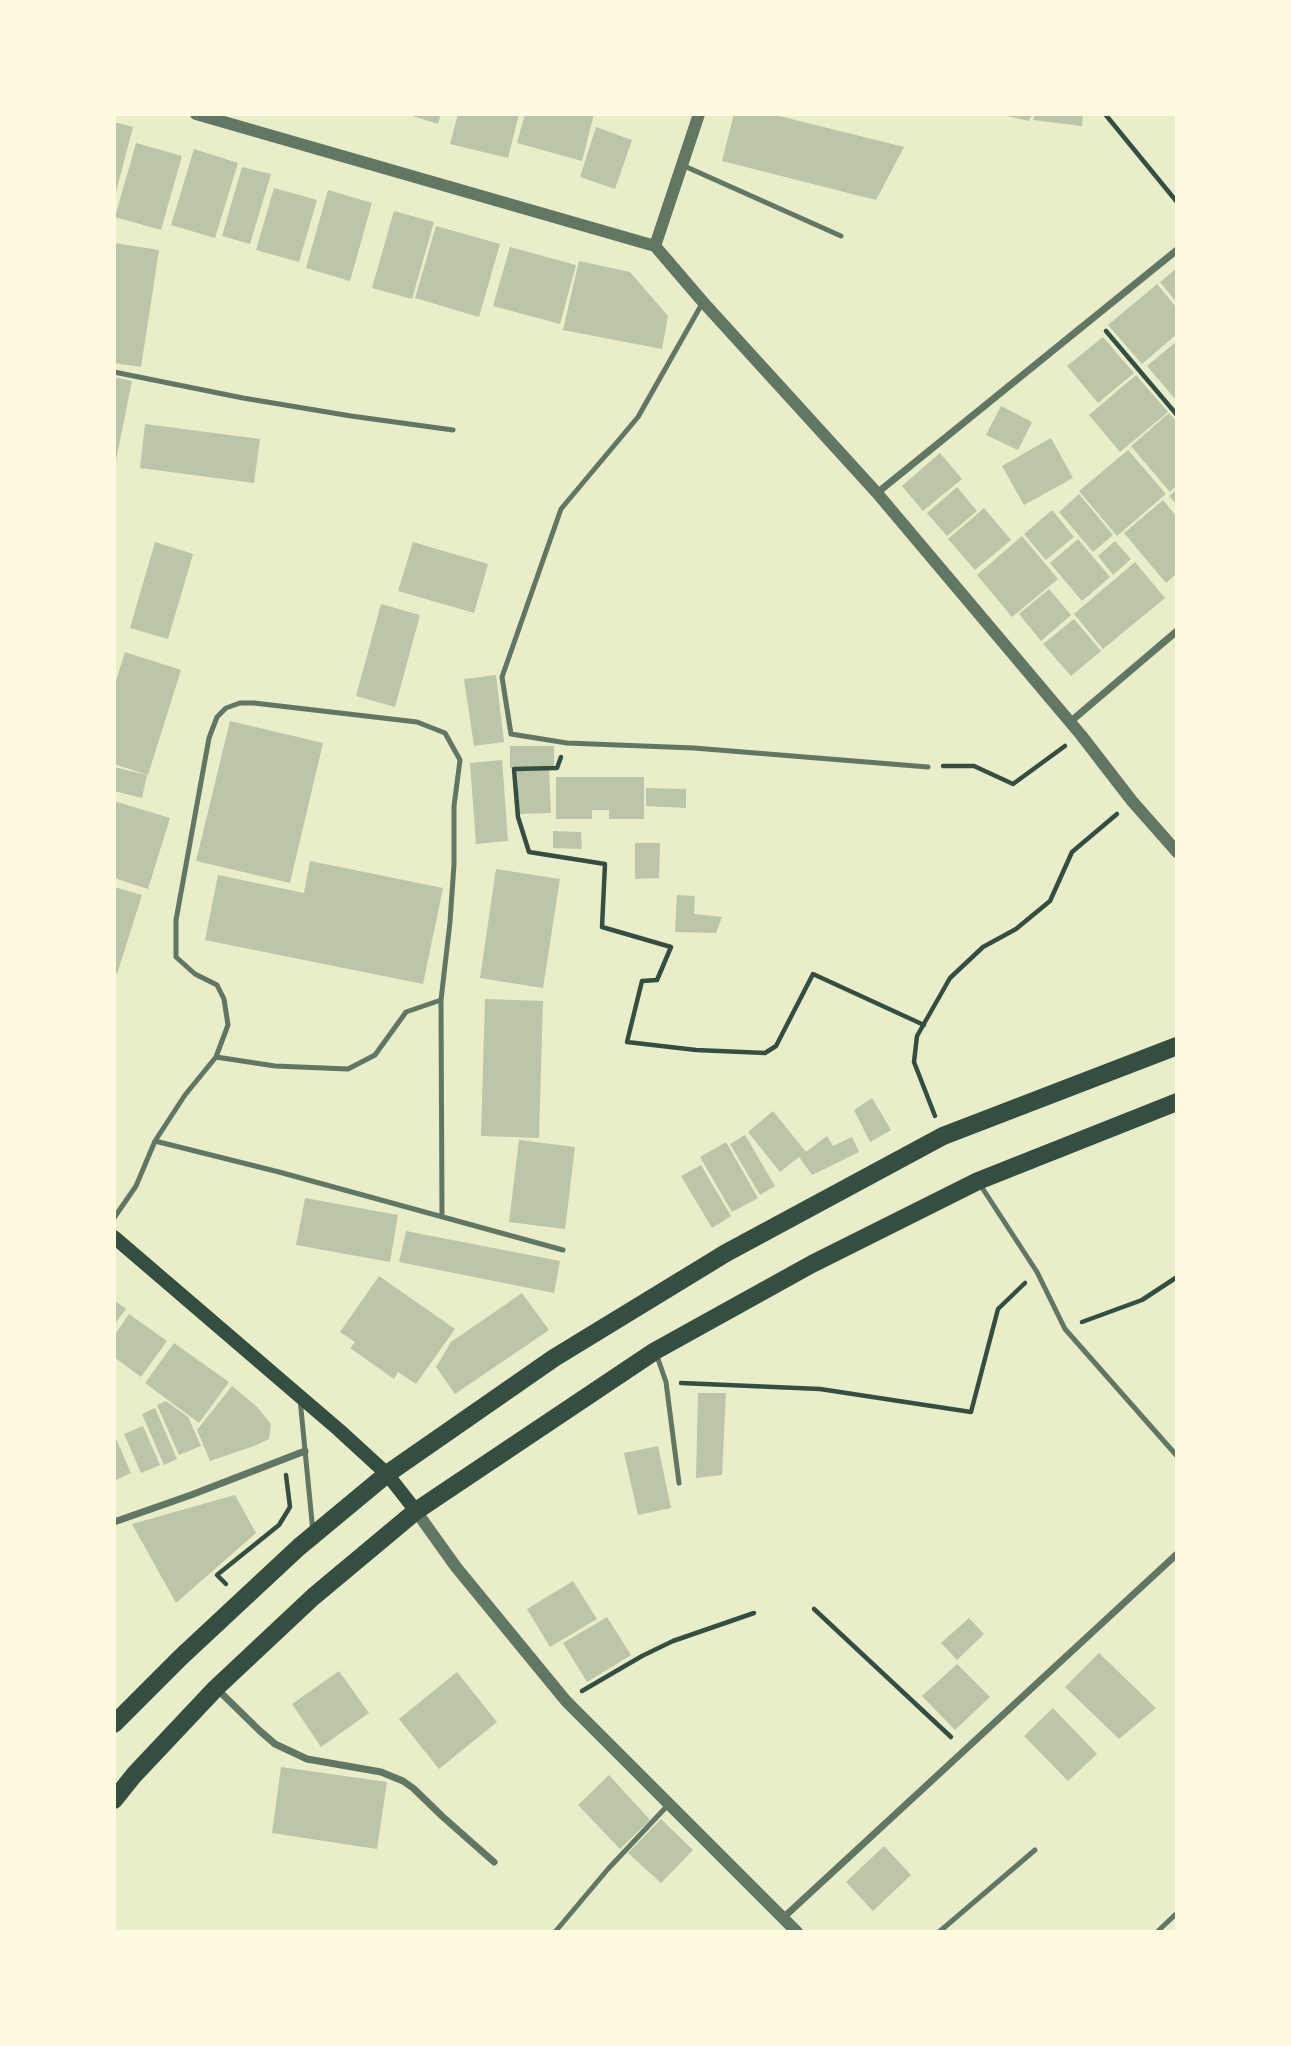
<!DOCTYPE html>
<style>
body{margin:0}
#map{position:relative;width:1291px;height:2046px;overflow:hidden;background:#e9edc9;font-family:"Titillium Web",sans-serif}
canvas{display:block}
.frame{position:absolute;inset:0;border:116px solid #fefae0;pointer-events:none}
</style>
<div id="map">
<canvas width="1291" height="2046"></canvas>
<div class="frame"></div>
</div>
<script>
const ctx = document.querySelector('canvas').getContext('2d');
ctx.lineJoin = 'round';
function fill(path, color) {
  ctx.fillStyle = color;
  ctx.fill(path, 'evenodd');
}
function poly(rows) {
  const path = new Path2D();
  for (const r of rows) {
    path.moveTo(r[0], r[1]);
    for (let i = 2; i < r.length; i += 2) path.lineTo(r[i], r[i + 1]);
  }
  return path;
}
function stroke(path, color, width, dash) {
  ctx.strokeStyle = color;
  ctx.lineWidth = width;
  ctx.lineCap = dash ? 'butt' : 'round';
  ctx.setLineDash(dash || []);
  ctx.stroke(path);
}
fill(poly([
 [406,114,441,114,438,124],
 [458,114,519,114,508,158,450,144],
 [525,114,594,114,582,161,517,143],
 [734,114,771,114,904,147,876,200,722,161],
 [998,114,1032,114,1029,121],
 [1035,114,1083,114,1082,126,1033,120],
 [114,122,133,127,115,196,114,196],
 [596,127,632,140,615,189,580,177],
 [136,143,182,156,161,230,115,217],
 [194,149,238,163,215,238,171,225],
 [242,167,271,174,250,244,222,236],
 [274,188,317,200,299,262,256,250],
 [328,190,372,203,350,281,306,268],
 [394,211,434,222,412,299,372,288],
 [436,226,500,244,479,317,415,298],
 [114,243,159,250,141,367,114,363],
 [510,247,576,265,560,324,493,306],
 [579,261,630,272,668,316,662,349,563,330],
 [1177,268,1177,303,1160,282],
 [1157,284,1177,308,1177,334,1142,364,1108,325],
 [1103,337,1134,373,1098,403,1067,366],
 [1177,341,1177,401,1147,366],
 [1136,375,1168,412,1120,452,1089,415],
 [114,377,132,381,115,465,114,465],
 [1001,406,1032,422,1018,450,986,435],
 [1169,413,1177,422,1177,485,1170,492,1131,446],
 [145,424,260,439,254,483,140,468],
 [1051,438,1073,478,1024,505,1002,466],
 [1128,450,1166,494,1117,536,1079,491],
 [940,453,962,479,923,511,902,486],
 [957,487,977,511,947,536,927,513],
 [1177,489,1177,505,1169,496],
 [1079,494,1113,535,1093,552,1059,512],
 [1163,500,1177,517,1177,573,1166,583,1124,533],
 [984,508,1011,540,975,570,948,539],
 [1052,510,1074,537,1046,560,1024,534],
 [1022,536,1058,579,1012,617,977,575],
 [1078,539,1110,577,1082,601,1050,563],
 [1115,541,1131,559,1113,575,1098,556],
 [155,542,193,554,168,639,130,628],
 [413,542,488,564,474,613,398,591],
 [1135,562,1165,598,1103,649,1074,614],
 [1049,589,1071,615,1041,641,1019,614],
 [381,604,420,615,395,707,356,696],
 [1074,619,1101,651,1071,676,1043,644],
 [125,652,181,670,148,775,114,764,114,687],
 [496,675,504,742,474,746,464,679],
 [230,721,323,743,290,883,196,861],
 [510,746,554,746,554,767,510,768],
 [502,760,508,841,476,844,470,763],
 [114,767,147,775,142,798,114,791],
 [549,769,551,813,519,814,517,770],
 [556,777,644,777,644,819,609,819,609,810,592,810,592,819,556,819],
 [646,788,686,789,686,808,646,806],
 [114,801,170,818,148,889,114,878],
 [553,831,581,832,582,849,553,848],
 [635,843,660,843,659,878,635,879],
 [310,861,443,888,423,984,205,940,218,875,304,893],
 [496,869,560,879,543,988,480,978],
 [114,887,142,895,117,974,114,973],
 [677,895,695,896,694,914,722,917,716,933,675,932],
 [485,999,543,1001,539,1138,481,1136],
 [872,1098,891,1130,870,1142,854,1110],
 [773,1111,806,1152,827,1136,833,1146,852,1137,859,1152,812,1175,799,1157,780,1172,748,1132],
 [745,1135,775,1186,760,1195,730,1144],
 [519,1140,575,1147,565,1229,509,1222],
 [726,1142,758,1198,732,1212,700,1157],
 [701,1165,731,1216,712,1228,681,1176],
 [305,1198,398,1215,390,1262,296,1245],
 [406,1231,560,1261,554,1293,399,1262],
 [379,1276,455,1329,416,1384,398,1372,394,1379,350,1348,355,1342,340,1332],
 [522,1293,549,1330,455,1394,436,1367,451,1342],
 [114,1300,126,1309,114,1325],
 [129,1314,167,1341,141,1377,114,1357,114,1336],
 [174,1343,229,1382,199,1423,145,1383],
 [232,1386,257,1407,271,1424,269,1439,254,1446,210,1461,197,1430],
 [698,1393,726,1393,722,1475,696,1478],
 [166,1401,188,1417,201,1446,179,1455,157,1405],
 [155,1408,177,1459,164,1465,142,1414],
 [143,1426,160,1465,141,1473,124,1434],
 [114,1434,131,1473,114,1481],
 [658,1446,671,1508,638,1515,624,1453],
 [235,1495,256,1533,176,1603,132,1524],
 [573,1581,597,1619,550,1647,527,1609],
 [607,1617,631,1655,587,1682,563,1643],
 [969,1618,984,1634,957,1660,941,1643],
 [1099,1653,1156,1708,1119,1739,1065,1687],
 [957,1664,990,1697,955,1730,922,1696],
 [339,1671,369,1713,321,1747,292,1704],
 [457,1672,497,1722,439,1769,399,1719],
 [1053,1708,1097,1754,1068,1781,1024,1736],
 [281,1767,387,1782,377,1849,272,1833],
 [609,1775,650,1820,620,1849,578,1805],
 [661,1819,693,1850,661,1883,628,1853],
 [884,1846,911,1875,873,1911,846,1882]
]), '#bcc5a7');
stroke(poly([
 [1105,114,1177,202],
 [1106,331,1177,415],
 [561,757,557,768,514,769,518,817,529,852,605,864,602,927,671,947,657,980,642,981,627,1042,696,1050,765,1053,776,1046,813,974,924,1025],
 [943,766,974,766,1013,784,1065,746],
 [935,1116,914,1062,917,1036,950,978,983,947,1016,929,1050,901,1072,852,1117,814],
 [1082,1322,1142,1300,1177,1277],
 [681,1383,820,1389,971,1412,998,1309,1025,1283],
 [226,1584,217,1575,279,1525,290,1507,286,1475],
 [814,1609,951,1737],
 [582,1691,642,1656,673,1641,754,1613]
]), '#344e41', 4.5);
stroke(poly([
 [682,165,841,236],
 [703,302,638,417,561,509,502,677,511,734,567,743,694,748,928,767],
 [114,372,243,398,351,416,453,430],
 [441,1000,442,1217],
 [155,1141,279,1172,563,1250],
 [979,1183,1037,1272,1065,1329,1177,1456],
 [114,1218,136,1186,155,1141,185,1095,216,1057,228,1025,224,999,217,985,195,974,176,957,176,920,209,738,217,717,226,708,240,703,254,703,417,722,445,733,460,760,454,806,454,864,450,922,441,1000,406,1012,375,1055,348,1069,275,1066,216,1057],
 [657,1356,666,1382,679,1483],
 [300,1399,313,1532],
 [555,1932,608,1869,669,1804],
 [939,1932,1035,1850],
 [1157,1932,1177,1913]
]), '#617663', 5);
stroke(poly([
 [877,493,1177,250],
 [1070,722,1177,631],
 [114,1522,191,1495,305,1451],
 [217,1689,260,1731,275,1744,307,1759,381,1772,403,1781,413,1788,443,1817,494,1862],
 [783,1918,1177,1554]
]), '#617663', 7);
stroke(poly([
 [196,114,655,246,703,302,877,493,1081,735,1132,801,1177,852],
 [655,246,699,114],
 [416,1511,456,1567,566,1701,797,1932]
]), '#617663', 12);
stroke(poly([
 [114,1237,339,1430,387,1474,416,1511]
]), '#344e41', 14);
stroke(poly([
 [114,1724,181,1657,299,1547,387,1474,554,1358,726,1253,943,1136,1177,1046],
 [114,1800,134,1775,216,1688,313,1597,416,1511,655,1351,812,1264,978,1181,1177,1102]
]), '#344e41', 18);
</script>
